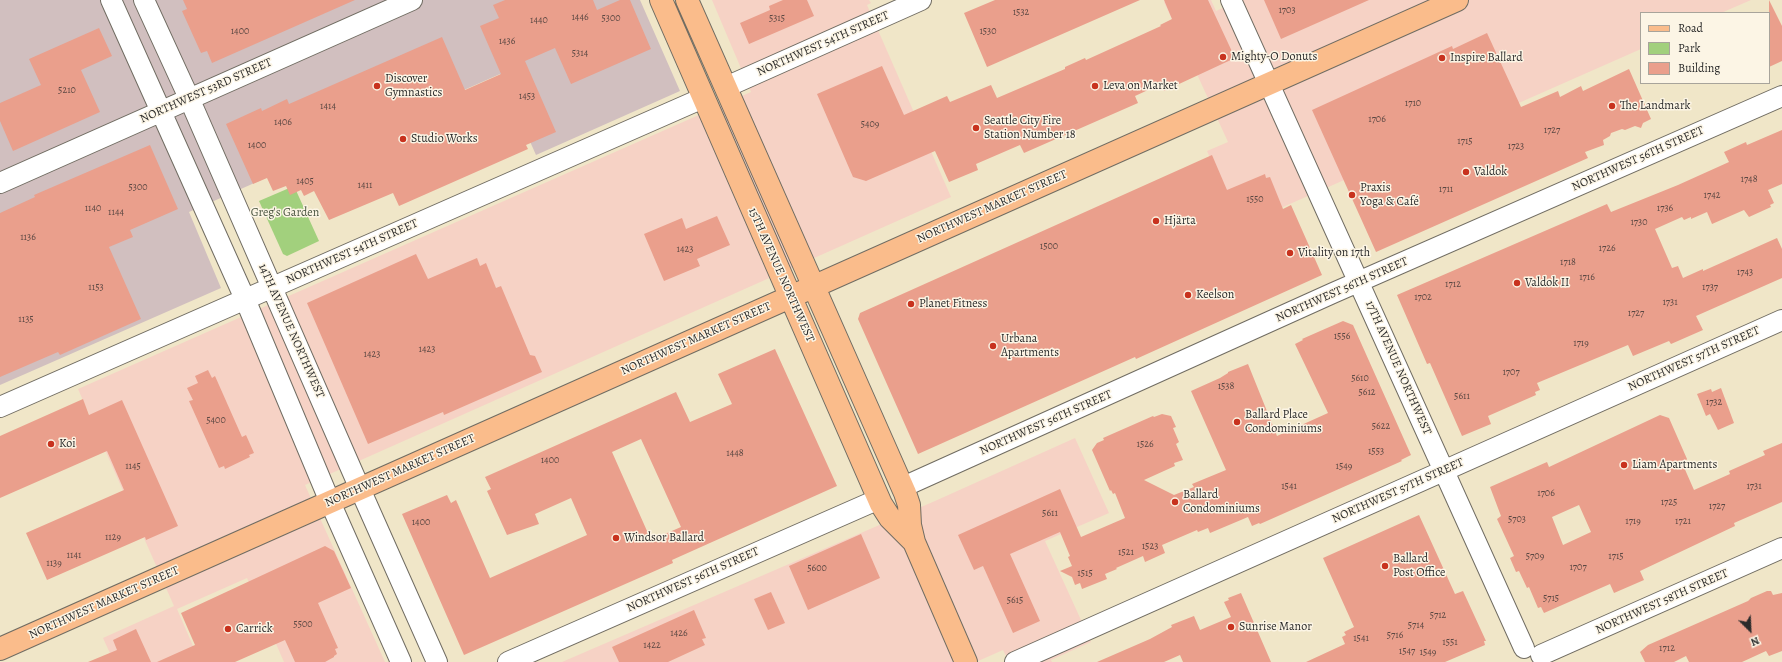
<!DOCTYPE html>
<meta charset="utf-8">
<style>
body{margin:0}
#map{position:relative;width:1782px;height:662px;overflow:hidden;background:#f0e6c8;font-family:Alegreya,serif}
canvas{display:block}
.legend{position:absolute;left:1640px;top:12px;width:130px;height:72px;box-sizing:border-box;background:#fcf5e5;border:1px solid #a8a49b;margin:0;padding:5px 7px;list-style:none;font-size:12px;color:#2b2b2b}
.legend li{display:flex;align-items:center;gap:8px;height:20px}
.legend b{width:20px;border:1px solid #a8a49b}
.north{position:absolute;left:1730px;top:610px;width:40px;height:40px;-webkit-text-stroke:3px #fcf5e5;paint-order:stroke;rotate:156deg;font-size:11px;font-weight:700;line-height:16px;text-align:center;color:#2b2b2b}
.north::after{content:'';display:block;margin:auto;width:14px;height:18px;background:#2b2b2b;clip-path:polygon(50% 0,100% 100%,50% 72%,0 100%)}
</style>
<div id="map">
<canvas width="1782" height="662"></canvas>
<ul class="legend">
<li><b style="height:5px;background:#fabc8b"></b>Road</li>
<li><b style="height:11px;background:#a2d07d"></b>Park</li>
<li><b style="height:11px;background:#ea9f8c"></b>Building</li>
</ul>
<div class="north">N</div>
</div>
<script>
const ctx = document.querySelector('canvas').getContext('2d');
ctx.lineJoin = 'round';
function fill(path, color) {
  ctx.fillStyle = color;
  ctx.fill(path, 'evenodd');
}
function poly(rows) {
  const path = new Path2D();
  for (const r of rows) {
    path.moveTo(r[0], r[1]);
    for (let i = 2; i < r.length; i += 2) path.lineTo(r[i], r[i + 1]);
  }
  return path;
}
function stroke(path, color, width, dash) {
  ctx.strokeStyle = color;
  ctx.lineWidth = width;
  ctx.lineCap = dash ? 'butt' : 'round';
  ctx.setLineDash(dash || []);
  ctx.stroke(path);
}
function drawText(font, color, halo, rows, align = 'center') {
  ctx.font = font + ' Alegreya,serif';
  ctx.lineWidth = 3;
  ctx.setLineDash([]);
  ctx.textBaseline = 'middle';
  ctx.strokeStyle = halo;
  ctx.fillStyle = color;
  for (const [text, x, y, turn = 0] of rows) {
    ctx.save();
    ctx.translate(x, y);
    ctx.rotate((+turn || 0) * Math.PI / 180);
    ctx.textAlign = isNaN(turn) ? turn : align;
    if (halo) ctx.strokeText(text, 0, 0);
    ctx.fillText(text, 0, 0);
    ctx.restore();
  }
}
fill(poly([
 [712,0,869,0,871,3,867,5,951,197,305,485,385,662,284,662,247,578,177,609,200,662,114,662,103,638,174,606,78,389,751,92],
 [1169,0,1211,0,1216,11,1241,0,1751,0,1721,13,1641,13,1641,49,1240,226,1207,151,1228,142,1164,2],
 [1075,438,1109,513,1045,541,1091,642,1051,660,1052,662,1009,662,1003,650,976,662,562,662,935,501]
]), '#f6d2c5');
fill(poly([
 [0,0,640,0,680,91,536,155,500,74,189,212,221,288,0,385]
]), '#d1bfbf');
fill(poly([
 [294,186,319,241,287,256,283,254,259,201]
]), '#a2d07d');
fill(poly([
 [183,0,355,0,212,63,207,51,201,53,182,11,187,9],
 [505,0,593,0,597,10,620,0,630,0,651,49,571,84,555,48,525,61,556,132,526,145,528,149,399,206,393,193,329,220,314,191,304,196,301,190,290,195,286,186,273,191,267,178,253,184,226,124,261,108,262,111,287,99,289,104,442,37,465,90,501,74,480,26,499,18,493,5],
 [783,0,807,0,814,16,749,44,740,23,770,10,769,6],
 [995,0,1140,0,987,67,964,13],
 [1164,0,1208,0,1235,58,1164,91,1161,84,1135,96,1138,103,1024,153,1020,145,976,164,978,170,949,182,935,151,866,181,853,177,817,94,882,66,904,115,947,96,950,102,991,85,997,98,1065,69,1065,67,1085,58,1086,60,1161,26,1160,25,1172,19],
 [1264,0,1369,0,1281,39],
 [1769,0,1782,26,1782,61,1769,67],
 [99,28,112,56,81,70,100,112,13,151,0,121,0,103,41,85,29,59],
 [1487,33,1521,107,1558,91,1560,97,1581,86,1583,91,1629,69,1651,119,1643,123,1641,128,1635,126,1625,130,1622,129,1611,133,1610,136,1603,140,1604,145,1585,152,1588,158,1376,252,1312,110,1452,46,1453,49],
 [1782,130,1782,184,1768,190,1774,203,1770,205,1771,207,1749,217,1744,210,1712,224,1707,212,1691,219,1691,217,1684,220,1682,217,1655,229,1672,268,1678,266,1683,278,1703,269,1703,271,1777,238,1782,249,1782,278,1696,316,1703,330,1671,344,1669,341,1633,356,1628,345,1537,383,1540,390,1535,392,1536,395,1488,416,1491,424,1462,436,1430,363,1427,364,1397,295,1607,204,1611,212,1678,185,1729,162,1724,152,1746,142,1747,145],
 [150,145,178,209,130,230,133,237,109,247,141,319,60,355,58,352,0,377,0,213,35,197,34,195],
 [1212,155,1227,190,1265,174,1266,178,1270,177,1283,209,1291,205,1322,275,1136,359,1135,357,918,454,858,319,860,313],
 [717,216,730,245,697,259,700,266,664,281,644,234,682,218,686,229],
 [416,254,428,279,477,258,480,266,486,263,496,288,501,286,530,355,535,356,542,372,444,415,443,412,368,444,307,303],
 [1343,321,1353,325,1411,455,1401,460,1402,461,1260,524,1259,523,1252,526,1248,517,1210,533,1208,528,1198,532,1197,530,1162,545,1165,553,1145,562,1143,556,1116,568,1117,569,1105,574,1107,579,1082,589,1080,583,1075,585,1072,577,1060,571,1072,566,1068,557,1070,556,1060,532,1010,554,1040,621,1013,633,983,566,974,570,958,535,1060,489,1081,537,1125,518,1115,493,1113,494,1111,490,1110,491,1092,450,1097,443,1104,440,1103,438,1153,416,1154,417,1162,414,1171,416,1176,427,1173,428,1179,442,1176,444,1183,460,1174,463,1175,466,1144,480,1174,495,1194,487,1192,484,1226,470,1191,391,1220,378,1228,373,1228,372,1248,364,1277,436,1328,413,1295,344,1303,340,1302,339],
 [775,349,837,486,672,560,673,563,464,655,402,514,447,495,451,503,456,500,490,578,587,535,571,498,535,514,539,524,507,535,487,491,491,489,485,477,676,392,690,422,732,404,718,374],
 [641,439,681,527,651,540,612,452],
 [208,370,212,378,215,376,242,437,246,435,254,453,249,455,250,457,225,469,224,466,219,468,189,401,193,400,187,388,198,383,195,376],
 [1721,388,1734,423,1718,430,1710,414,1706,416,1697,394,1711,389,1712,392],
 [83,399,89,415,122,400,178,526,146,540,145,537,47,580,26,533,124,490,107,451,0,498,0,436],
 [1660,415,1669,418,1687,459,1683,465,1694,490,1730,474,1729,471,1765,455,1763,451,1782,443,1782,502,1734,523,1735,526,1640,571,1644,580,1614,593,1610,584,1544,613,1541,607,1538,608,1529,587,1527,588,1519,571,1516,572,1510,558,1514,556,1497,519,1501,516,1490,487,1547,462,1549,467],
 [1579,505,1591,532,1563,545,1552,517],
 [1419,515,1455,594,1463,591,1486,641,1484,641,1485,645,1445,662,1306,662,1345,644,1342,637,1346,635,1344,632,1354,627,1323,558],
 [861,534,880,578,808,610,789,566],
 [325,546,334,551,351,588,318,603,338,648,335,649,337,654,334,656,334,657,325,662,295,662,285,640,235,662,157,662,195,645,181,613],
 [1767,591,1771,591,1773,595,1782,593,1782,651,1769,656,1766,651,1742,662,1689,662,1686,656,1674,662,1645,662,1640,652,1648,645,1748,601,1751,598],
 [771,592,785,623,768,630,754,599],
 [1241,593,1271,662,1183,662,1180,655,1164,662,1097,662,1150,639,1172,627,1171,625,1194,616,1200,630,1231,617,1224,602,1229,600,1228,598],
 [694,610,706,638,702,639,705,645,668,662,619,662,612,647],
 [136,629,151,662,88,662,117,650,113,640]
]), '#ea9f8c');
const minor = poly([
 [111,0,245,299,330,502,401,662],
 [144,0,189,98,360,489,437,662],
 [1231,0,1524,648],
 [726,87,921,0],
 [0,183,412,0],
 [0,407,703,98],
 [903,487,1333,293,1782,96],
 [1541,655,1782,548],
 [508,662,879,499],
 [1015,662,1782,320]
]);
const major = poly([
 [661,0,881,504,890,518,914,542],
 [687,0,905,493,909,505,910,525,914,542,966,662],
 [0,649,1457,0]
]);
stroke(minor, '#706c62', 22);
stroke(major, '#706c62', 24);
stroke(minor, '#fff', 20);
stroke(major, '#fabc8b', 22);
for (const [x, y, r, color] of [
 [1223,57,4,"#c8321e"],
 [1442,58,4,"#c8321e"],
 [377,86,4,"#c8321e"],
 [1095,86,4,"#c8321e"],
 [1612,106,4,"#c8321e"],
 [976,128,4,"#c8321e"],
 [403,139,4,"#c8321e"],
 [1466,172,4,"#c8321e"],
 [1352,195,4,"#c8321e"],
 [1156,221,4,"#c8321e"],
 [1290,253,4,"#c8321e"],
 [1517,283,4,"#c8321e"],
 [1188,295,4,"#c8321e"],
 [911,304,4,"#c8321e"],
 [993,346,4,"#c8321e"],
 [1237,422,4,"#c8321e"],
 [51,444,4,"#c8321e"],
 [1624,465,4,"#c8321e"],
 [1175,502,4,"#c8321e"],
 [616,538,4,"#c8321e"],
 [1385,566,4,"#c8321e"],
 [1231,627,4,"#c8321e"],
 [228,629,4,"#c8321e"]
]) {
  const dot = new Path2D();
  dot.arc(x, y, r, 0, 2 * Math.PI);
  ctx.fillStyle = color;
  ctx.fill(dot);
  stroke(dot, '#fcf5e5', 1.5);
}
drawText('10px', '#5b4843', null, [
 ["1703",1287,11],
 ["1532",1021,13],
 ["1446",580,18],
 ["5300",611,19],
 ["5315",777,19],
 ["1440",539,21],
 ["1400",240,32],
 ["1530",988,32],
 ["1436",507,42],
 ["5314",580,54],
 ["5210",67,91],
 ["1453",527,97],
 ["1710",1413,104],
 ["1414",328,107],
 ["1706",1377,120],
 ["1406",283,123],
 ["5409",870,125],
 ["1727",1552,131],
 ["1715",1465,142],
 ["1400",257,146],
 ["1723",1516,147],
 ["1748",1749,180],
 ["1405",305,182],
 ["1411",365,186],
 ["5300",138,188],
 ["1711",1446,190],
 ["1742",1712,196],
 ["1550",1255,200],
 ["1140",93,209],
 ["1736",1665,209],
 ["1144",116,213],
 ["1730",1639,223],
 ["1136",28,238],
 ["1500",1049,247],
 ["1726",1607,249],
 ["1423",685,250],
 ["1718",1568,263],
 ["1743",1745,273],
 ["1716",1587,278],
 ["1712",1453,285],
 ["1153",96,288],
 ["1737",1710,288],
 ["1702",1423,298],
 ["1731",1670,303],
 ["1727",1636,314],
 ["1135",26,320],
 ["1556",1342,337],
 ["1719",1581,344],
 ["1423",427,350],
 ["1423",372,355],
 ["1707",1511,373],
 ["5610",1360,379],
 ["1538",1226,387],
 ["5612",1367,393],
 ["5611",1462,397],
 ["1732",1714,403],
 ["5400",216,421],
 ["5622",1381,427],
 ["1526",1145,445],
 ["1553",1376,452],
 ["1448",735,454],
 ["1400",550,461],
 ["1145",133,467],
 ["1549",1344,467],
 ["1541",1289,487],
 ["1731",1754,487],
 ["1706",1546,494],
 ["1725",1669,503],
 ["1727",1717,507],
 ["5611",1050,514],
 ["5703",1517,520],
 ["1719",1633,522],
 ["1721",1683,522],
 ["1400",421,523],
 ["1129",113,538],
 ["1523",1150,547],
 ["1521",1126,553],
 ["1141",74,556],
 ["5709",1535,557],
 ["1715",1616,557],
 ["1139",54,564],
 ["1707",1578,568],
 ["5600",817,569],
 ["1515",1085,574],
 ["5715",1551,599],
 ["5615",1015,601],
 ["5712",1438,616],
 ["5500",303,625],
 ["5714",1416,626],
 ["1426",679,634],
 ["5716",1395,636],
 ["1541",1361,639],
 ["1551",1450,643],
 ["1422",652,646],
 ["1712",1667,649],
 ["1547",1407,652],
 ["1549",1428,653]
]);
drawText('12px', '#2b2b2b', '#fcf5e5', [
 ["NORTHWEST 54TH STREET",823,44,-24],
 ["NORTHWEST 53RD STREET",206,91,-24],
 ["NORTHWEST 56TH STREET",1638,159,-24],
 ["NORTHWEST MARKET STREET",992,207,-24],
 ["NORTHWEST 54TH STREET",352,252,-24],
 ["15TH AVENUE NORTHWEST",781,275,66],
 ["NORTHWEST 56TH STREET",1342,290,-24],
 ["14TH AVENUE NORTHWEST",291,331,66],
 ["NORTHWEST MARKET STREET",696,339,-24],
 ["NORTHWEST 57TH STREET",1694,359,-24],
 ["17TH AVENUE NORTHWEST",1398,368,66],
 ["NORTHWEST 56TH STREET",1046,423,-24],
 ["NORTHWEST MARKET STREET",400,471,-24],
 ["NORTHWEST 57TH STREET",1398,491,-24],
 ["NORTHWEST 56TH STREET",693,580,-24],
 ["NORTHWEST 58TH STREET",1662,602,-24],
 ["NORTHWEST MARKET STREET",104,603,-24]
]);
drawText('12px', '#2b2b2b', '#fcf5e5', [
 ["Mighty-O Donuts",1231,57],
 ["Inspire Ballard",1450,58],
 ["Discover",385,79],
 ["Gymnastics",385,93],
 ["Leva on Market",1103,86],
 ["The Landmark",1620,106],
 ["Seattle City Fire",984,121],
 ["Station Number 18",984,135],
 ["Studio Works",411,139],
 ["Valdok",1474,172],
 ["Praxis",1360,188],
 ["Yoga & Café",1360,202],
 ["Hjärta",1164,221],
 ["Vitality on 17th",1298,253],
 ["Valdok II",1525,283],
 ["Keelson",1196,295],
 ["Planet Fitness",919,304],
 ["Urbana",1001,339],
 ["Apartments",1001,353],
 ["Ballard Place",1245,415],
 ["Condominiums",1245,429],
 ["Koi",59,444],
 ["Liam Apartments",1632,465],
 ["Ballard",1183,495],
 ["Condominiums",1183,509],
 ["Windsor Ballard",624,538],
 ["Ballard",1393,559],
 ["Post Office",1393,573],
 ["Sunrise Manor",1239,627],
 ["Carrick",236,629]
], 'left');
drawText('12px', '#495440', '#fcf5e5', [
 ["Greg's Garden",285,213]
]);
</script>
